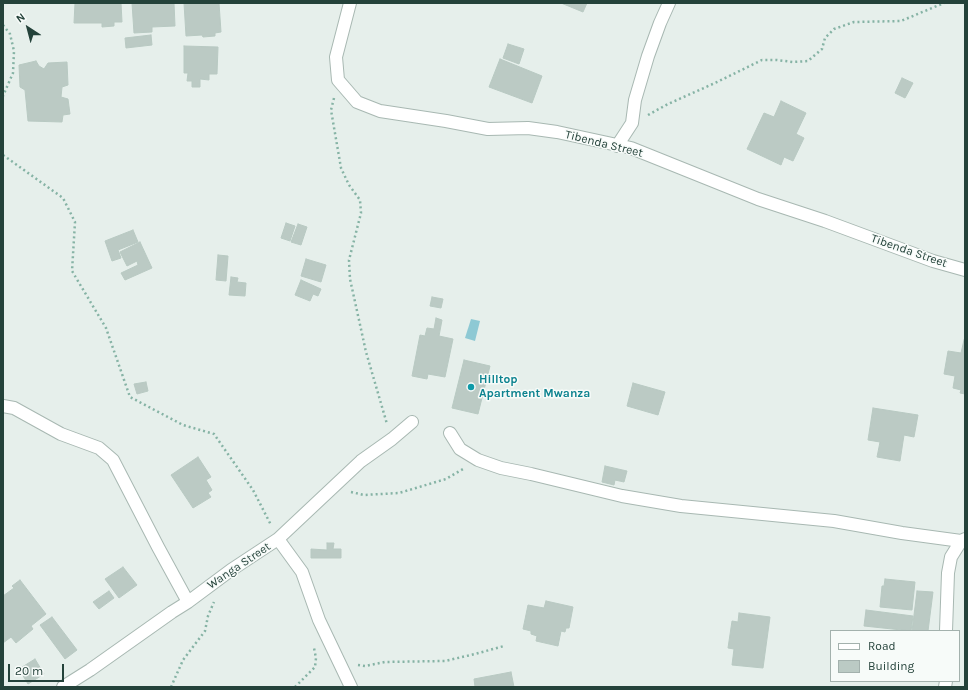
<!DOCTYPE html>
<style>
body{margin:0}
#map{position:relative;width:968px;height:690px;overflow:hidden;background:#e6efeb;font-family:Karla,sans-serif}
canvas{display:block}
.frame{position:absolute;inset:0;border:4px solid #24423a;pointer-events:none}
.legend{position:absolute;left:830px;top:630px;width:130px;height:52px;box-sizing:border-box;background:#f7fbf9;border:1px solid #a3b1ad;margin:0;padding:5px 7px;list-style:none;font-size:12px;color:#24423a}
.legend li{display:flex;align-items:center;gap:8px;height:20px}
.legend b{width:20px;border:1px solid #a3b1ad}
.north{position:absolute;left:8px;top:8px;width:40px;height:40px;-webkit-text-stroke:3px #f7fbf9;paint-order:stroke;rotate:324deg;font-size:11px;font-weight:700;line-height:16px;text-align:center;color:#24423a}
.north::after{content:'';display:block;margin:auto;width:14px;height:18px;background:#24423a;clip-path:polygon(50% 0,100% 100%,50% 72%,0 100%)}
.scale{position:absolute;left:8px;top:664px;width:56px;height:18px;box-sizing:border-box;border:2px solid #24423a;border-top:0;padding-left:5px;font-size:12px;line-height:14px;white-space:nowrap;color:#24423a;-webkit-text-stroke:3px #f7fbf9;paint-order:stroke}
</style>
<div id="map">
<canvas width="968" height="690"></canvas>
<div class="frame"></div>
<ul class="legend">
<li><b style="height:5px;background:#fff"></b>Road</li>
<li><b style="height:11px;background:#bbcac4"></b>Building</li>
</ul>
<div class="north">N</div>
<div class="scale">20 m</div>
</div>
<script>
const ctx = document.querySelector('canvas').getContext('2d');
ctx.lineJoin = 'round';
function fill(path, color) {
  ctx.fillStyle = color;
  ctx.fill(path, 'evenodd');
}
function poly(rows) {
  const path = new Path2D();
  for (const r of rows) {
    path.moveTo(r[0], r[1]);
    for (let i = 2; i < r.length; i += 2) path.lineTo(r[i], r[i + 1]);
  }
  return path;
}
function stroke(path, color, width, dash) {
  ctx.strokeStyle = color;
  ctx.lineWidth = width;
  ctx.lineCap = dash ? 'butt' : 'round';
  ctx.setLineDash(dash || []);
  ctx.stroke(path);
}
function drawText(font, color, halo, rows, align = 'center') {
  ctx.font = font + ' Karla,sans-serif';
  ctx.lineWidth = 3;
  ctx.setLineDash([]);
  ctx.textBaseline = 'middle';
  ctx.strokeStyle = halo;
  ctx.fillStyle = color;
  for (const [text, x, y, turn = 0] of rows) {
    ctx.save();
    ctx.translate(x, y);
    ctx.rotate((+turn || 0) * Math.PI / 180);
    ctx.textAlign = isNaN(turn) ? turn : align;
    if (halo) ctx.strokeText(text, 0, 0);
    ctx.fillText(text, 0, 0);
    ctx.restore();
  }
}
fill(poly([
 [471,319,480,321,475,341,465,338]
]), '#8ec9d4');
const building = poly([
 [75,3,121,3,122,22,114,22,114,26,102,27,102,23,74,23,75,3],
 [132,3,174,3,175,26,152,27,152,32,134,33,132,3],
 [184,3,219,3,221,32,215,33,215,36,203,37,202,35,186,36,184,3],
 [561,3,587,3,583,12,561,3],
 [151,35,152,45,126,48,125,38,151,35],
 [508,44,524,49,519,64,503,58,508,44],
 [184,46,218,47,217,74,209,74,209,80,200,79,200,87,192,87,192,81,187,81,188,73,184,73,184,46],
 [500,59,542,76,532,103,489,87,500,59],
 [36,61,39,66,44,69,48,63,67,62,68,85,62,87,61,97,68,99,70,114,63,115,62,122,28,121,25,90,20,87,19,65,36,61],
 [902,78,913,83,905,98,895,93,902,78],
 [781,101,806,113,796,134,804,138,793,161,784,157,781,165,747,149,764,113,774,117,781,101],
 [286,223,295,226,290,241,281,238,286,223],
 [298,224,307,227,301,245,291,242,298,224],
 [133,230,138,242,118,250,121,258,112,261,105,241,133,230],
 [140,242,152,268,125,280,121,273,138,265,137,261,127,266,120,252,140,242],
 [218,255,228,256,226,281,216,280,218,255],
 [306,259,326,265,321,282,301,276,306,259],
 [231,277,238,278,237,282,246,283,245,296,229,295,231,277],
 [301,280,321,289,318,296,313,294,310,301,295,295,301,280],
 [432,297,443,299,441,308,430,306,432,297],
 [436,318,442,320,439,336,453,339,445,377,428,374,427,379,412,376,420,335,425,336,427,328,434,329,436,318],
 [964,340,965,341,965,394,960,393,961,390,953,388,955,376,944,374,948,351,961,353,964,340],
 [464,360,490,366,478,414,452,408,464,360],
 [146,382,148,391,137,394,134,384,146,382],
 [633,383,665,392,658,415,627,406,633,383],
 [873,408,918,415,914,437,904,435,900,461,877,457,880,442,868,440,873,408],
 [198,457,211,477,206,480,212,490,208,493,211,497,193,508,171,475,198,457],
 [605,466,627,471,624,482,615,480,614,485,602,482,605,466],
 [327,543,334,543,333,549,341,549,341,558,311,558,311,549,327,550,327,543],
 [123,567,137,585,119,598,105,579,123,567],
 [885,579,915,582,912,610,880,607,882,586,884,586,885,579],
 [20,580,46,614,31,626,33,629,16,643,11,637,3,643,3,596,14,588,12,586,20,580],
 [109,591,114,598,99,609,93,602,109,591],
 [917,591,933,592,928,631,912,631,917,591],
 [546,601,573,607,569,628,566,628,565,632,561,631,558,646,536,641,537,636,531,634,531,631,523,629,528,605,544,608,546,601],
 [866,610,913,616,911,631,864,626,866,610],
 [739,613,770,617,763,668,732,665,734,649,728,648,732,621,738,622,739,613],
 [52,617,77,650,65,659,40,625,52,617],
 [35,659,44,674,28,684,19,669,35,659],
 [511,672,514,687,475,687,474,679,511,672]
]);
fill(building, '#bbcac4');
stroke(building, '#b8c9c2', 1);
const minor = poly([
 [350,3,336,57,338,80,357,102,380,111,446,121,488,129,528,128,557,132,631,148,758,199,825,221,933,261,965,270],
 [617,146,632,123,635,100,648,56,660,23,669,3],
 [3,406,14,408,61,434,99,448,113,460,158,547,188,602],
 [450,433,460,449,478,460,501,468,531,474,622,496,681,506,834,521,902,533,961,541,965,539],
 [278,539,302,572,319,620,351,687],
 [946,631,948,573,951,557,961,541],
 [63,687,90,670,172,612,188,602,231,570,278,539,361,461,392,439,412,422],
 [945,687,946,681]
]);
stroke(minor, '#a8b8b2', 14);
stroke(poly([
 [3,25,10,34,14,51,13,73,3,96],
 [334,98,331,110,341,168,349,185,360,200,361,213,349,260,350,279,366,352,387,424],
 [648,115,668,104,715,83,762,60,777,60,793,62,808,61,822,49,825,38,834,29,854,22,901,21,944,3],
 [3,155,63,198,75,222,72,271,106,328,130,397,183,425,214,434,253,490,271,525],
 [351,492,364,495,399,493,446,479,463,469],
 [358,665,365,666,385,662,445,661,475,654,504,646],
 [171,687,183,660,205,631,208,616,214,602],
 [295,687,315,667,316,658,314,648]
]), '#86b3a5', 2.5, [2, 3]);
stroke(minor, '#fff', 12);
for (const [x, y, r, color] of [
 [471,387,4,"#0f9aa8"]
]) {
  const dot = new Path2D();
  dot.arc(x, y, r, 0, 2 * Math.PI);
  ctx.fillStyle = color;
  ctx.fill(dot);
  stroke(dot, '#f7fbf9', 1.5);
}
drawText('12px', '#24423a', '#f7fbf9', [
 ["Tibenda Street",604,144,14],
 ["Tibenda Street",909,251,19],
 ["Wanga Street",239,566,-34]
]);
drawText('bold 12px', '#0d838f', '#f7fbf9', [
 ["Hilltop",479,380],
 ["Apartment Mwanza",479,394]
], 'left');
</script>
